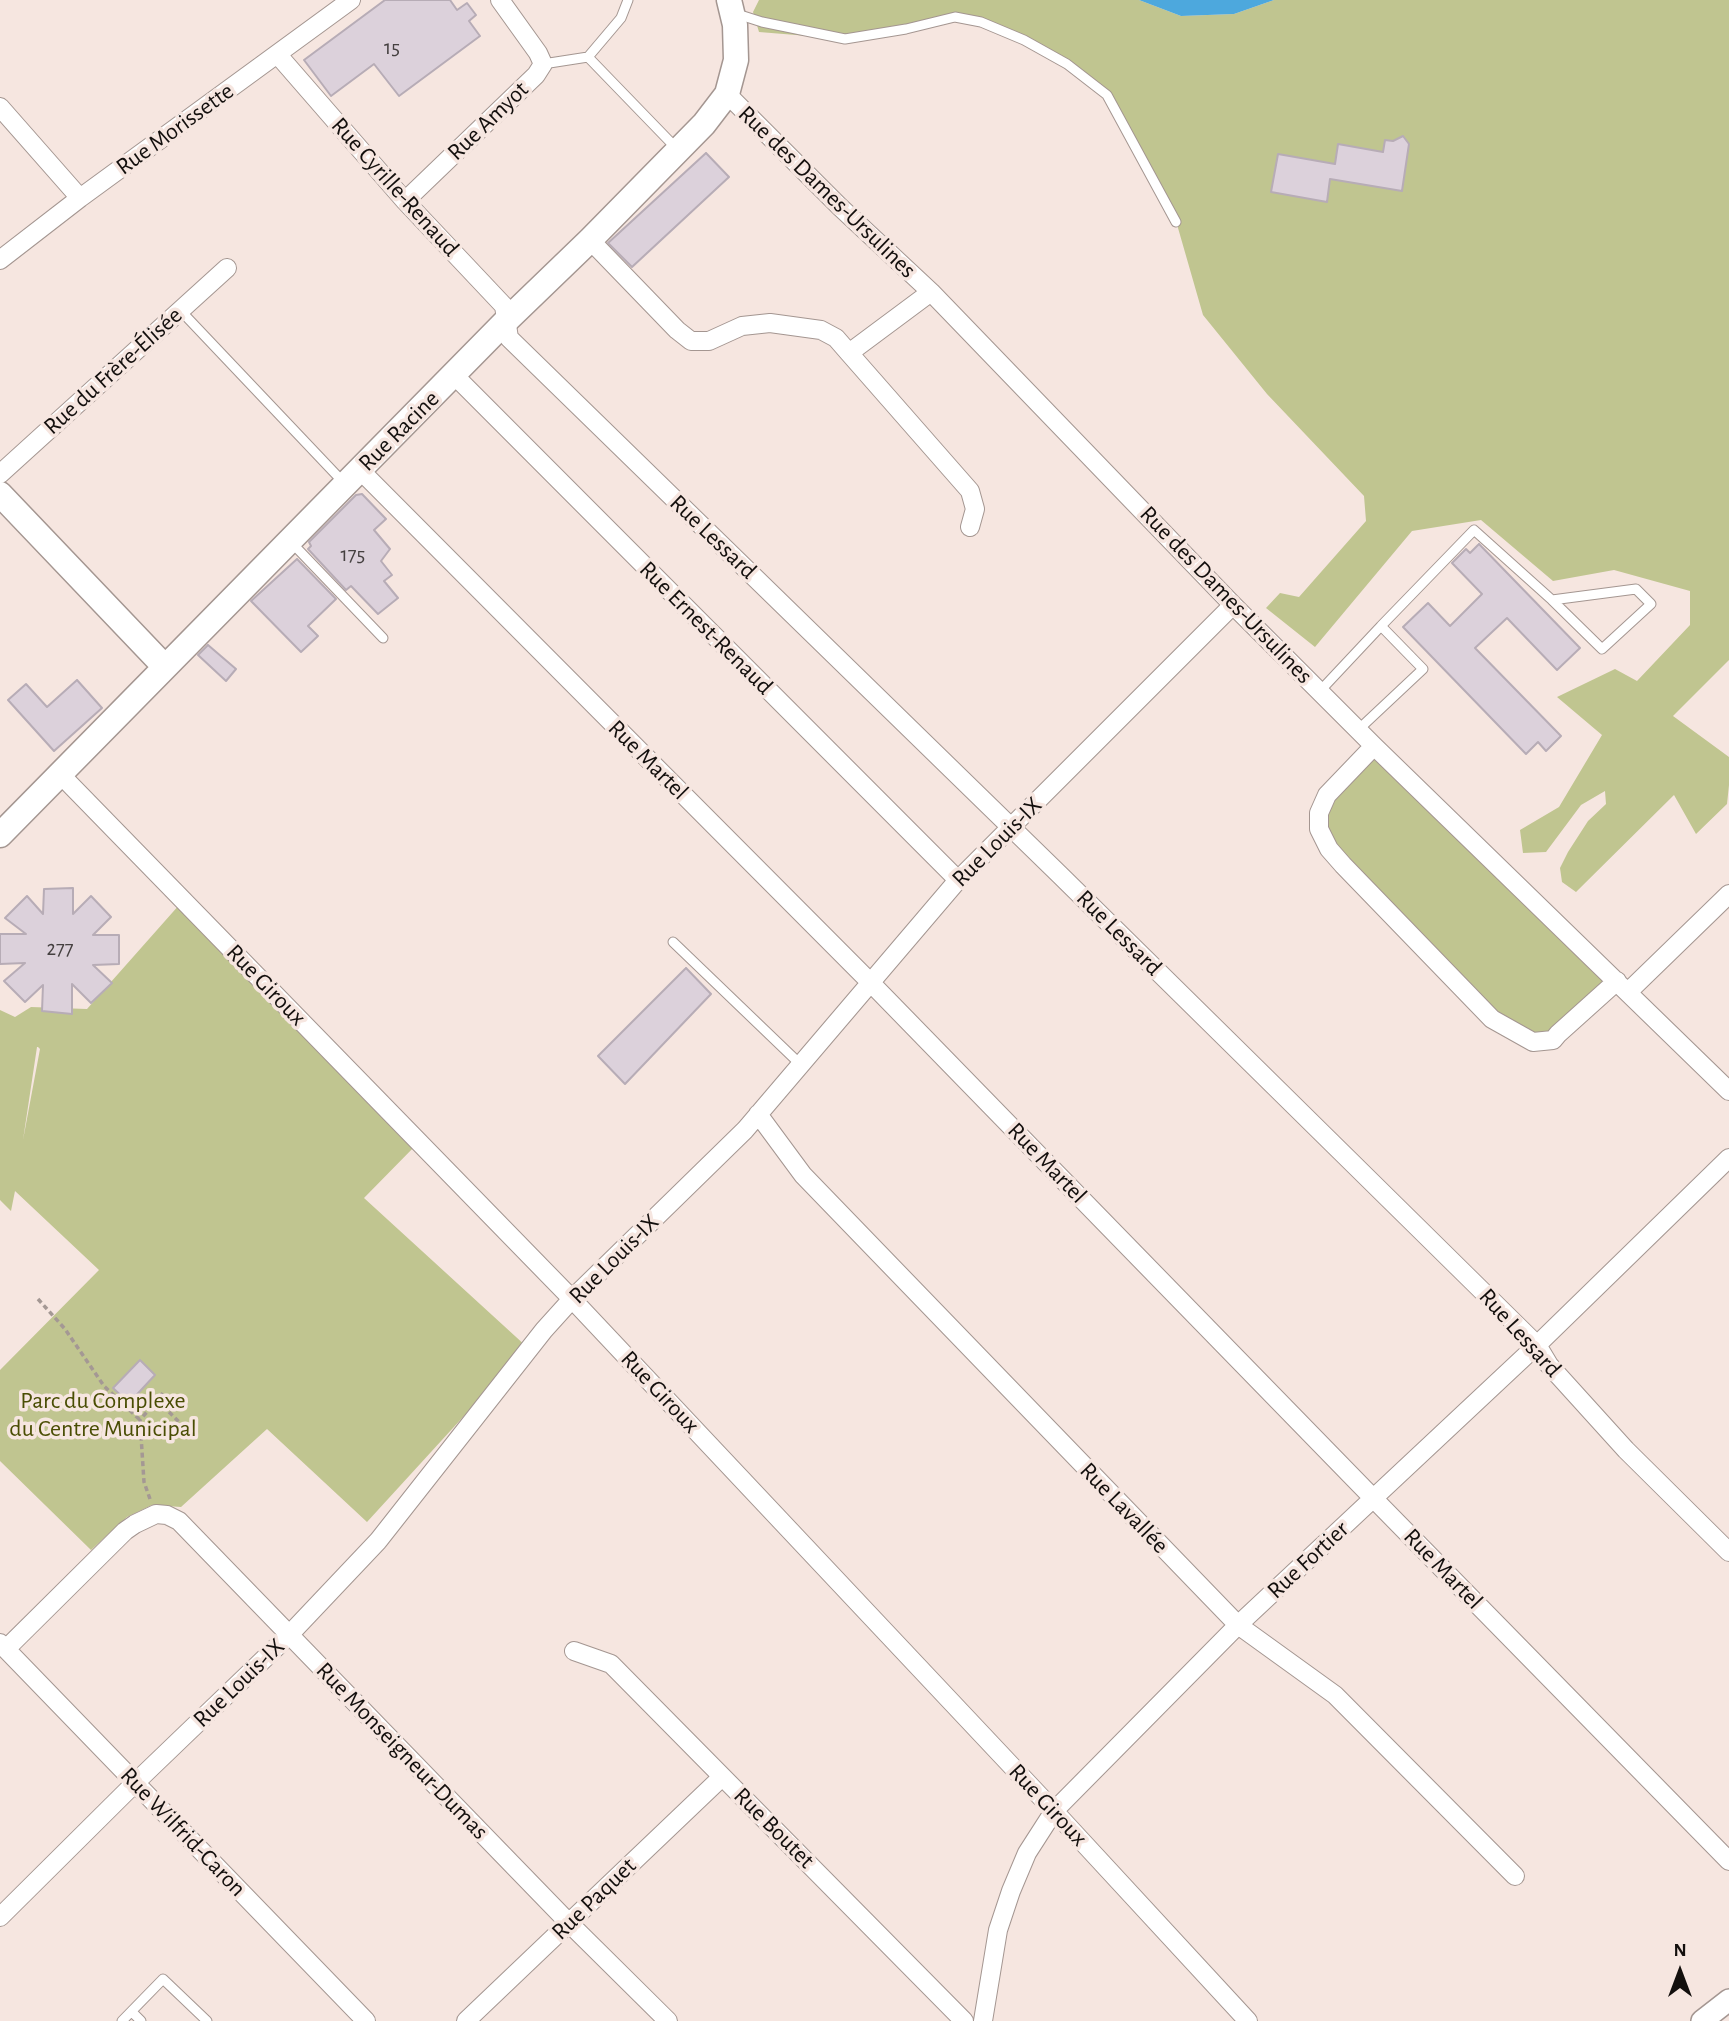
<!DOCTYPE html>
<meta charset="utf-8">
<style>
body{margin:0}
#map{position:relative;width:1729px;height:2021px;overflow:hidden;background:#f6e6e0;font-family:"Alegreya Sans",sans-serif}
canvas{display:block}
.north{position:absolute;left:1645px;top:1937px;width:70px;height:70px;-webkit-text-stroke:5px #f6e6e0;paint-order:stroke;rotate:0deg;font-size:19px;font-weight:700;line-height:28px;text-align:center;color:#130f0d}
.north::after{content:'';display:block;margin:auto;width:24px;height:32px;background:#130f0d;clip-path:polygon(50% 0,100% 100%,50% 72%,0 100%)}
</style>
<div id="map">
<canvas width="1729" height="2021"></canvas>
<div class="north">N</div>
</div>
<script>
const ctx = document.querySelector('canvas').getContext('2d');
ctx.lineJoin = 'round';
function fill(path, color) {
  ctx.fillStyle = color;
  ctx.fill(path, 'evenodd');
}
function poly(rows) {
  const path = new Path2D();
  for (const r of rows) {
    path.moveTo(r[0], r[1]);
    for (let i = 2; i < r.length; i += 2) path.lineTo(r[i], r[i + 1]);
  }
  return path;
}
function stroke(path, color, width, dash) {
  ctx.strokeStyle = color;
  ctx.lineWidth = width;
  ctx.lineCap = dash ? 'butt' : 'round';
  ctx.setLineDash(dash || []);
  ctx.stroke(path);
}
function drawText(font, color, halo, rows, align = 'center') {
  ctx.font = font + ' "Alegreya Sans",sans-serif';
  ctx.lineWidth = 7;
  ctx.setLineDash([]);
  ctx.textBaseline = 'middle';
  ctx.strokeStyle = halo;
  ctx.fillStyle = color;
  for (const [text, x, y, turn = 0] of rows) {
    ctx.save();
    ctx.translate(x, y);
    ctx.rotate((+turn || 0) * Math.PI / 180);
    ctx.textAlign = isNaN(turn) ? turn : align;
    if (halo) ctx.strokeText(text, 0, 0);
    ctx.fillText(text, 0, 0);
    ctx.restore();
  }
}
fill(poly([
 [759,0,1139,0,1181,16,1234,14,1274,0,1729,0,1729,660,1673,716,1729,757,1729,785,1727,804,1696,834,1674,795,1576,892,1562,882,1560,868,1568,852,1588,821,1606,804,1605,791,1581,805,1546,852,1523,853,1520,830,1559,807,1602,735,1557,697,1615,669,1637,681,1690,625,1690,591,1614,570,1553,581,1481,520,1412,531,1315,647,1266,608,1280,593,1299,597,1366,521,1364,496,1267,394,1203,315,1176,221,1107,96,1025,41,952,17,845,39,759,32,753,12],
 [1374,746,1617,981,1558,1034,1515,1033,1343,865,1319,813],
 [180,904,418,1143,364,1198,527,1347,367,1522,267,1429,181,1507,152,1505,127,1517,91,1550,0,1461,0,1370,99,1270,15,1191,11,1211,0,1200,0,1010,15,1017,31,1007,87,1009],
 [38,1047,40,1049,23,1140,37,1047]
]), '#c0c590');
fill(poly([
 [1139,0,1274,0,1234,14,1181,16]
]), '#4da8dd');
const building = poly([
 [385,0,450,0,457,10,467,3,476,15,469,21,480,36,399,96,374,64,331,96,304,60,385,0],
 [1403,136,1409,144,1402,191,1330,179,1327,202,1271,192,1278,154,1335,164,1338,144,1383,152,1385,140,1393,141,1403,136],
 [706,153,729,177,632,267,608,243,706,153],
 [362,494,386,519,374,530,390,549,381,561,392,575,384,581,398,598,378,614,351,586,346,590,308,549,311,546,309,542,356,495,362,494],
 [1479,544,1580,648,1557,670,1507,618,1475,648,1561,736,1546,751,1538,742,1526,754,1403,627,1428,603,1450,626,1482,594,1452,563,1466,549,1470,553,1479,544],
 [297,559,336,599,308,626,318,636,301,652,251,601,297,559],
 [208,645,236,669,226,681,198,655,208,645],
 [77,680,102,708,54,751,8,700,26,684,47,707,77,680],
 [73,888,73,914,91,896,111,917,93,935,119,935,119,964,93,965,112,983,91,1003,72,984,72,1014,42,1011,43,985,25,1002,4,981,25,963,0,964,0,934,26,934,5,918,27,896,43,914,44,889,73,888],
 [686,968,711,994,625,1084,598,1056,686,968],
 [140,1360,155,1375,129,1403,113,1388,140,1360]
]);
fill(building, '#dcd1db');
stroke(building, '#b7acb6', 2);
const service = poly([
 [737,14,762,22,845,39,906,29,955,17,981,22,1024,40,1067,64,1107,95,1176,222],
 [588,57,678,150],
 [543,64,588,57,621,18,628,0],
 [180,310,345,484],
 [291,542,383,638],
 [1381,626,1474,530,1552,600,1602,649,1651,604,1636,589,1552,600],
 [1320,691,1381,626,1423,669,1358,730],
 [673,942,800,1064],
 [132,2012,141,2021],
 [122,2021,163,1979,207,2021]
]);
const minor = poly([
 [278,55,405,201,504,306,509,338,1060,875,1537,1345,1549,1365,1626,1450,1729,1552],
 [727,94,840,207,931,292,1233,605,1374,746,1729,1091],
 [0,107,80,198],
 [405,201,536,75,543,64,538,53,500,0],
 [590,240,677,330,691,341,709,341,742,326,770,323,821,330,836,338,849,353],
 [0,260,80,198,351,0],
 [931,292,849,353,970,491,975,509,970,527],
 [454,375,958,880],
 [360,470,870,982,1374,1499,1729,1861],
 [0,474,227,268],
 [1374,746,1327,795,1319,813,1319,829,1329,849,1343,865,1492,1019,1533,1042,1553,1040,1558,1034,1617,981],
 [60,774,572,1299,1054,1811,1248,2021],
 [1628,992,1729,894],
 [758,1114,803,1175,1238,1625,1335,1695,1515,1876],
 [0,1643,366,2021],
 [6,1649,125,1531,135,1524,156,1514,167,1515,179,1521,569,1923,668,2021],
 [574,1651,611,1664,964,2021],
 [0,1917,135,1783,289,1635,378,1541,544,1330,572,1299,745,1130,958,880,1233,605],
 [466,2021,722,1777],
 [983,2021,998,1930,1011,1891,1027,1853,1054,1811,1238,1625,1537,1345,1729,1158]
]);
const tertiary = poly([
 [1702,2021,1729,2000]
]);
const secondary = poly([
 [0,494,164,666],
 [0,835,507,320,590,240,704,124,727,94,736,60,735,25,729,0]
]);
stroke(service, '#a49691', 11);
stroke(minor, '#a49691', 20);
stroke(tertiary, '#a49691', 24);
stroke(secondary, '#a49691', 27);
stroke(poly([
 [38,1299,65,1329,104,1386,140,1420],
 [157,1400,184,1427],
 [150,1499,144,1482,140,1420,163,1393]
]), '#a49894', 3.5, [5, 3.5]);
stroke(service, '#fff', 9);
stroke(minor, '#fff', 18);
stroke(tertiary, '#fff', 21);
stroke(secondary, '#fff', 24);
drawText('21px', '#454040', null, [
 ["15",392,48],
 ["175",353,555],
 ["277",60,949]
]);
drawText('24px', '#130f0d', '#f6e6e0', [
 ["Rue Amyot",488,121,-44],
 ["Rue Morissette",175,129,-36],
 ["Rue Cyrille-Renaud",395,187,48],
 ["Rue des Dames-Ursulines",827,192,44],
 ["Rue du Frère-Élisée",113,371,-42],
 ["Rue Racine",399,431,-45],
 ["Rue Lessard",713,537,44],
 ["Rue des Dames-Ursulines",1226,595,46],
 ["Rue Ernest-Renaud",706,628,45],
 ["Rue Martel",648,760,45],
 ["Rue Louis-IX",997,842,-45],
 ["Rue Lessard",1119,933,45],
 ["Rue Giroux",266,985,46],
 ["Rue Martel",1047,1163,46],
 ["Rue Louis-IX",614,1259,-45],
 ["Rue Lessard",1520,1333,48],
 ["Rue Giroux",660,1392,47],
 ["Rue Lavallée",1124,1508,46],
 ["Rue Fortier",1308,1560,-43],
 ["Rue Martel",1443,1569,46],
 ["Rue Louis-IX",239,1683,-44],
 ["Rue Monseigneur-Dumas",402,1751,46],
 ["Rue Giroux",1048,1805,47],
 ["Rue Boutet",774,1828,45],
 ["Rue Wilfrid-Caron",183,1832,46],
 ["Rue Paquet",594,1899,-44]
]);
drawText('24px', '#494d03', '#f6e6e0', [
 ["Parc du Complexe",103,1401],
 ["du Centre Municipal",103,1429]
]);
</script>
